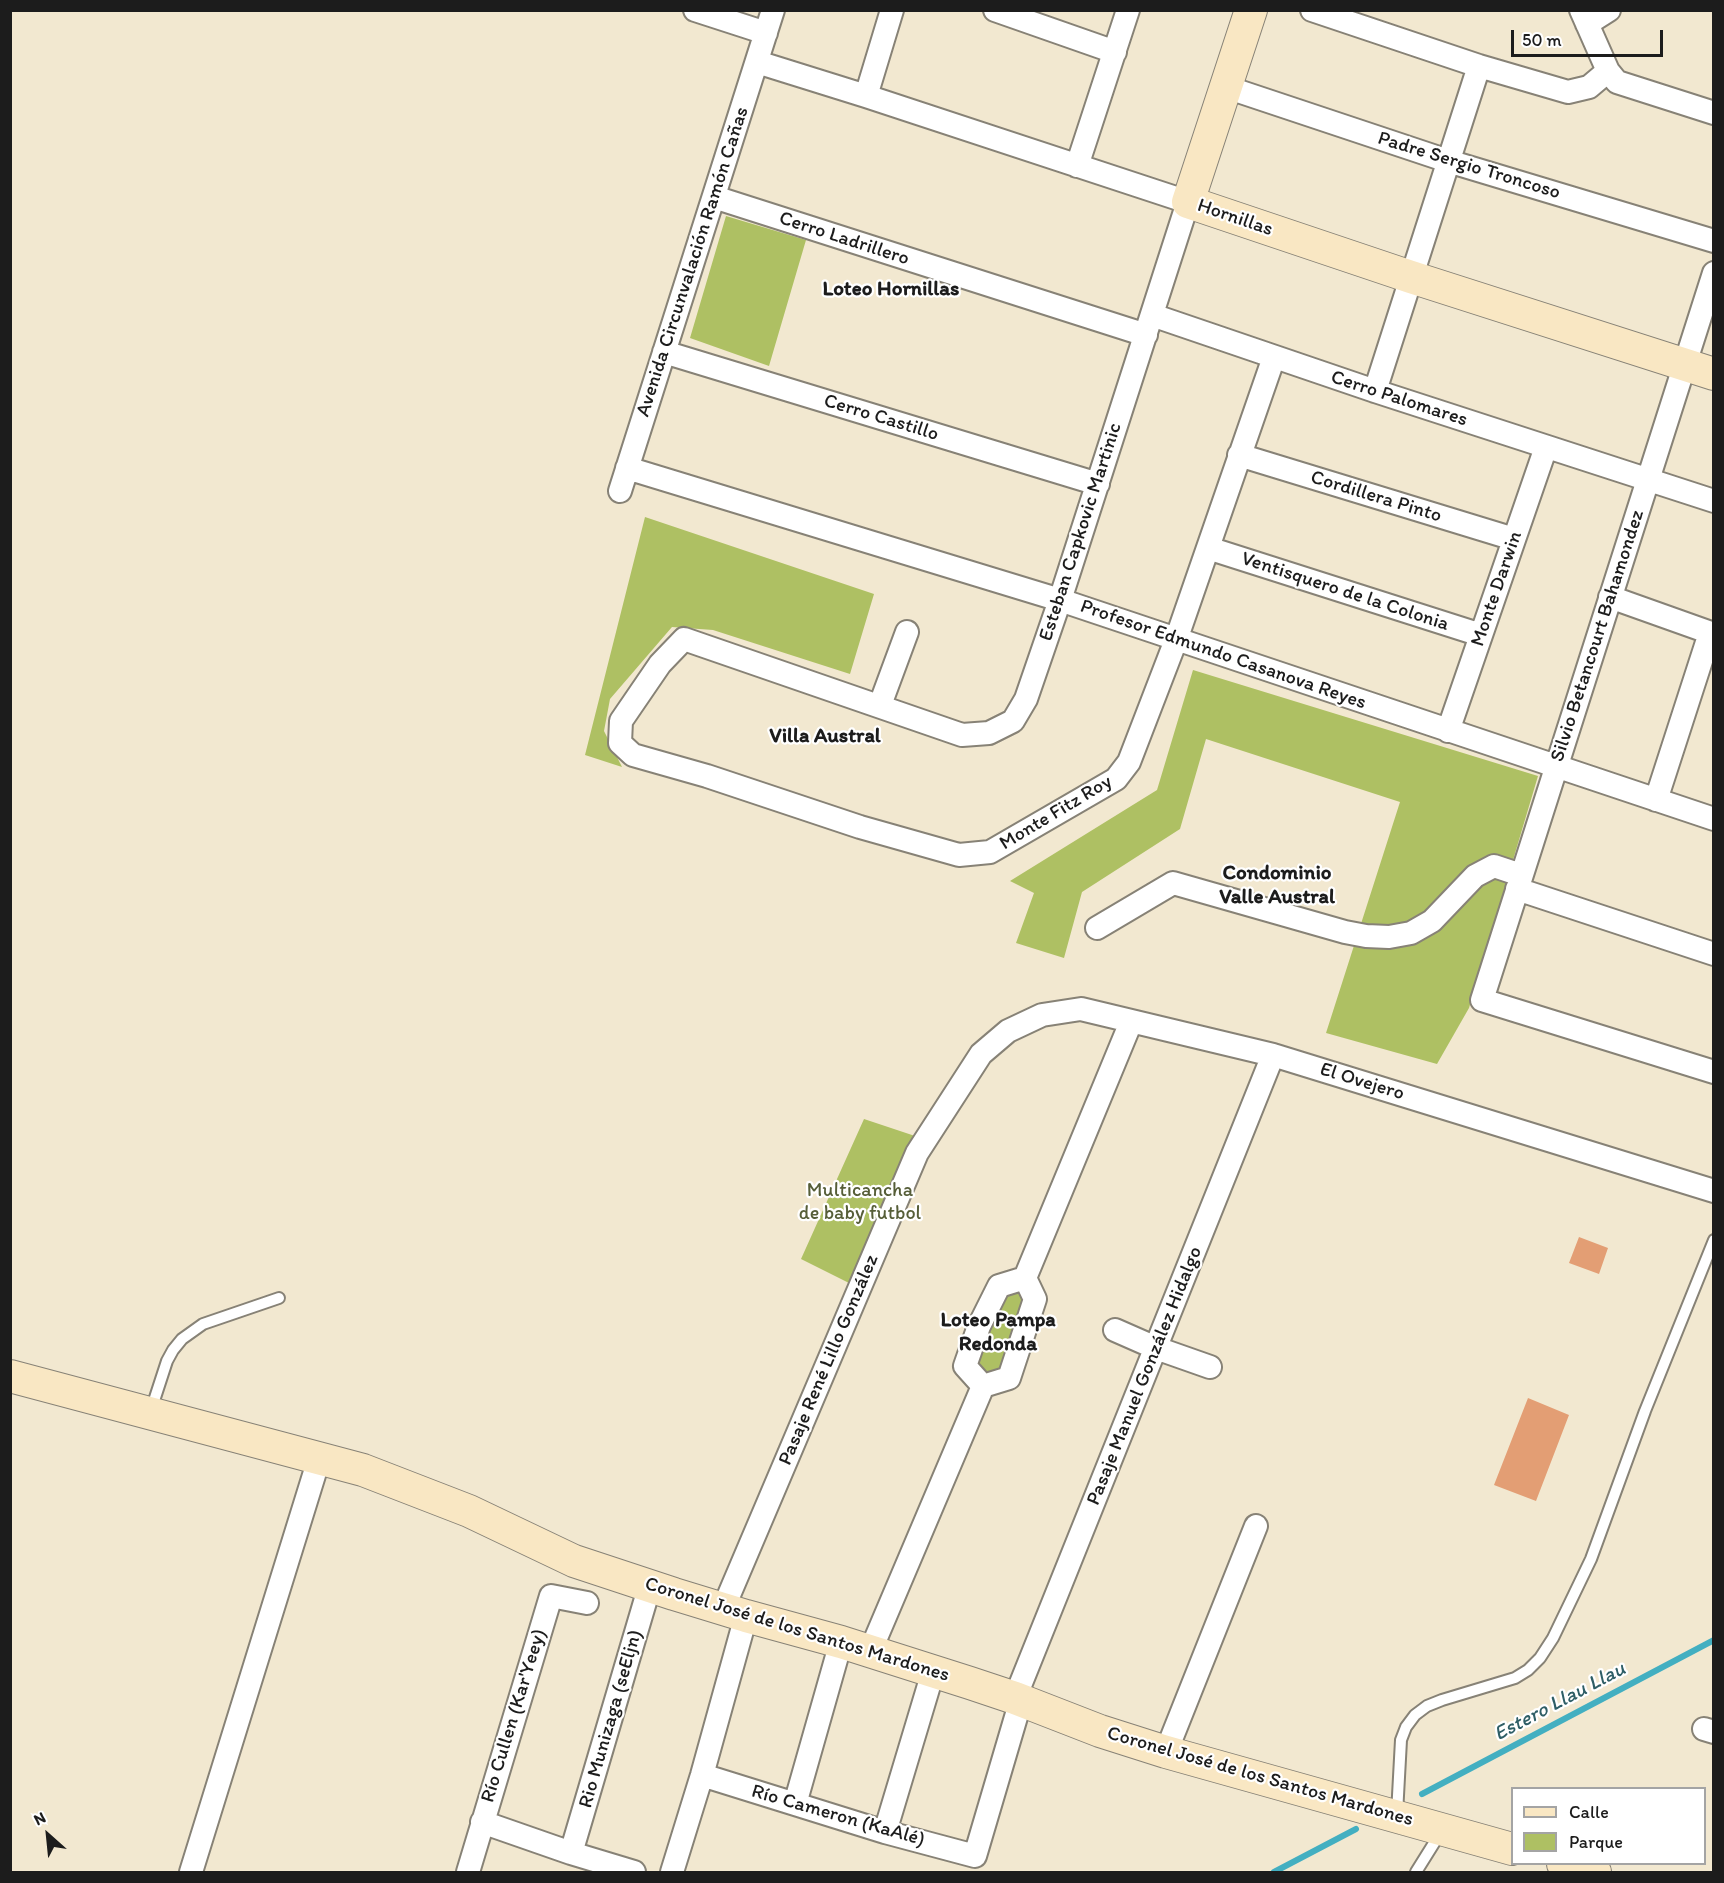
<!DOCTYPE html>
<meta charset="utf-8">
<style>
body{margin:0}
#map{position:relative;width:1724px;height:1883px;overflow:hidden;background:#f2e8d0;font-family:Itim,sans-serif}
canvas{display:block}
.frame{position:absolute;inset:0;border:12px solid #1c1c1c;pointer-events:none}
.legend{position:absolute;left:1511px;top:1787px;width:195px;height:78px;box-sizing:border-box;background:#fff;border:2px solid #a4a4a4;margin:0;padding:8px 10px;list-style:none;font-size:18px;color:#1c1c1c}
.legend li{display:flex;align-items:center;gap:12px;height:30px}
.legend b{width:30px;border:2px solid #a4a4a4}
.north{position:absolute;left:18px;top:1805px;width:60px;height:60px;-webkit-text-stroke:4px #fff;paint-order:stroke;rotate:333deg;font-size:16px;font-weight:700;line-height:24px;text-align:center;color:#1c1c1c}
.north::after{content:'';display:block;margin:auto;width:21px;height:27px;background:#1c1c1c;clip-path:polygon(50% 0,100% 100%,50% 72%,0 100%)}
.scale{position:absolute;left:1511px;top:30px;width:152px;height:27px;box-sizing:border-box;border:3px solid #1c1c1c;border-top:0;padding-left:8px;font-size:18px;line-height:21px;white-space:nowrap;color:#1c1c1c;-webkit-text-stroke:4px #fff;paint-order:stroke}
</style>
<div id="map">
<canvas width="1724" height="1883"></canvas>
<div class="frame"></div>
<ul class="legend">
<li><b style="height:8px;background:#f9e7c3"></b>Calle</li>
<li><b style="height:16px;background:#aec063"></b>Parque</li>
</ul>
<div class="north">N</div>
<div class="scale">50 m</div>
</div>
<script>
const ctx = document.querySelector('canvas').getContext('2d');
ctx.lineJoin = 'round';
function fill(path, color) {
  ctx.fillStyle = color;
  ctx.fill(path, 'evenodd');
}
function poly(rows) {
  const path = new Path2D();
  for (const r of rows) {
    path.moveTo(r[0], r[1]);
    for (let i = 2; i < r.length; i += 2) path.lineTo(r[i], r[i + 1]);
  }
  return path;
}
function stroke(path, color, width, dash) {
  ctx.strokeStyle = color;
  ctx.lineWidth = width;
  ctx.lineCap = dash ? 'butt' : 'round';
  ctx.setLineDash(dash || []);
  ctx.stroke(path);
}
function drawText(font, color, halo, rows, align = 'center') {
  ctx.font = font + ' Itim,sans-serif';
  ctx.lineWidth = 4.5;
  ctx.setLineDash([]);
  ctx.textBaseline = 'middle';
  ctx.strokeStyle = halo;
  ctx.fillStyle = color;
  for (const [text, x, y, turn = 0] of rows) {
    ctx.save();
    ctx.translate(x, y);
    ctx.rotate((+turn || 0) * Math.PI / 180);
    ctx.textAlign = isNaN(turn) ? turn : align;
    if (halo) ctx.strokeText(text, 0, 0);
    ctx.fillText(text, 0, 0);
    ctx.restore();
  }
}
fill(poly([
 [726,216,806,240,769,366,690,338],
 [645,517,874,594,850,674,713,630,672,627,610,699,604,731,622,767,585,755],
 [1193,670,1538,776,1469,1008,1437,1064,1326,1033,1400,802,1206,739,1180,829,1082,892,1064,958,1016,943,1034,893,1010,881,1157,790],
 [864,1119,918,1137,859,1288,801,1259],
 [1019,1291,1027,1294,1003,1371,980,1374,974,1361,998,1296]
]), '#aec063');
stroke(poly([
 [1422,1794,1714,1640],
 [1274,1872,1356,1829]
]), '#43afc1', 6);
fill(poly([
 [1579,1237,1608,1248,1599,1274,1569,1263],
 [1528,1398,1569,1415,1536,1501,1494,1485]
]), '#e39e74');
const lane = poly([
 [151,1410,167,1361,173,1350,182,1339,203,1324,279,1298],
 [1397,1814,1401,1740,1406,1727,1415,1715,1427,1706,1442,1700,1515,1678,1528,1670,1540,1658,1553,1638,1591,1559,1645,1411,1714,1240],
 [1416,1872,1441,1832]
]);
const street = poly([
 [695,10,766,33],
 [995,10,1115,52],
 [1312,10,1479,66,1568,92,1589,87,1608,71],
 [1581,10,1608,71,1617,82,1714,113],
 [1587,24,1609,10],
 [757,62,866,96,1188,202,1060,600,1026,699,1013,721,989,733,962,735,684,639,660,664,621,721,620,743,633,755,707,776,860,827,959,855,990,852,1116,779,1129,762,1176,640,1274,357],
 [1226,87,1448,161,1714,241],
 [866,96,892,10],
 [1077,166,1128,10],
 [714,197,1146,335],
 [1714,273,1482,1000,1714,1072],
 [1152,315,1375,391,1714,501],
 [664,352,1098,484],
 [1375,391,1479,66],
 [1239,455,1514,539],
 [627,468,1060,600,1714,819],
 [620,491,773,10],
 [1208,548,1481,635],
 [1610,597,1714,634],
 [880,705,907,632],
 [1448,731,1546,447],
 [1656,800,1710,633],
 [1517,889,1714,954],
 [1097,928,1173,883,1345,932,1366,936,1389,937,1411,933,1432,921,1475,876,1494,866,1521,875],
 [1025,1278,1035,1299,1009,1378,983,1386,965,1366,979,1326,999,1286,1025,1278,1131,1022],
 [1115,1330,1156,1348,1210,1367],
 [723,1609,917,1153,981,1054,1008,1031,1042,1015,1081,1009,1273,1055,1714,1191],
 [870,1652,983,1386],
 [1015,1698,1273,1055],
 [1704,1729,1714,1732],
 [1166,1752,1256,1526],
 [702,1775,885,1832,975,1856,1021,1700],
 [795,1804,841,1642],
 [482,1822,571,1853,634,1872],
 [885,1832,933,1672],
 [571,1853,650,1585],
 [191,1872,319,1459],
 [468,1872,551,1596,587,1603],
 [672,1872,702,1775,746,1616]
]);
const secondary = poly([
 [1251,10,1188,202,1411,277,1714,374],
 [10,1376,363,1470,469,1511,574,1561,674,1594,746,1616,841,1642,970,1683,1015,1698,1100,1731,1166,1752,1512,1849],
 [1563,1864,1595,1872]
]);
stroke(lane, '#878276', 14);
stroke(street, '#878276', 26);
stroke(secondary, '#878276', 34);
stroke(lane, '#fff', 10);
stroke(street, '#fff', 22);
stroke(secondary, '#f9e7c3', 32);
drawText('20px', '#1c1c1c', '#fff', [
 ["Padre Sergio Troncoso",1469,166,17],
 ["Hornillas",1235,218,19],
 ["Cerro Ladrillero",844,239,18],
 ["Avenida Circunvalación Ramón Cañas",693,262,-72],
 ["Cerro Palomares",1399,399,18],
 ["Cerro Castillo",881,418,17],
 ["Cordillera Pinto",1376,497,17],
 ["Esteban Capkovic Martinic",1081,532,-72],
 ["Monte Darwin",1497,589,-71],
 ["Ventisquero de la Colonia",1345,592,18],
 ["Silvio Betancourt Bahamondez",1598,636,-72],
 ["Profesor Edmundo Casanova Reyes",1223,655,19],
 ["Monte Fitz Roy",1056,813,-31],
 ["El Ovejero",1362,1082,17],
 ["Pasaje René Lillo González",829,1360,-67],
 ["Pasaje Manuel González Hidalgo",1145,1376,-68],
 ["Coronel José de los Santos Mardones",797,1630,17],
 ["Río Cullen (Kar'Yeey)",514,1716,-73],
 ["Rio Munizaga (seEljn)",611,1719,-74],
 ["Coronel José de los Santos Mardones",1260,1777,16],
 ["Río Cameron (KaAlé)",838,1816,16]
]);
drawText('20px', '#565e38', '#fff', [
 ["Multicancha",860,1191],
 ["de baby futbol",860,1214]
]);
drawText('bold 21px', '#1c1c1c', '#fff', [
 ["Loteo Hornillas",891,290],
 ["Villa Austral",825,737],
 ["Condominio",1277,874],
 ["Valle Austral",1277,898],
 ["Loteo Pampa",998,1321],
 ["Redonda",998,1345]
]);
drawText('italic 21px', '#2e5e66', '#fff', [
 ["Estero Llau Llau",1560,1702,-28]
]);
</script>
